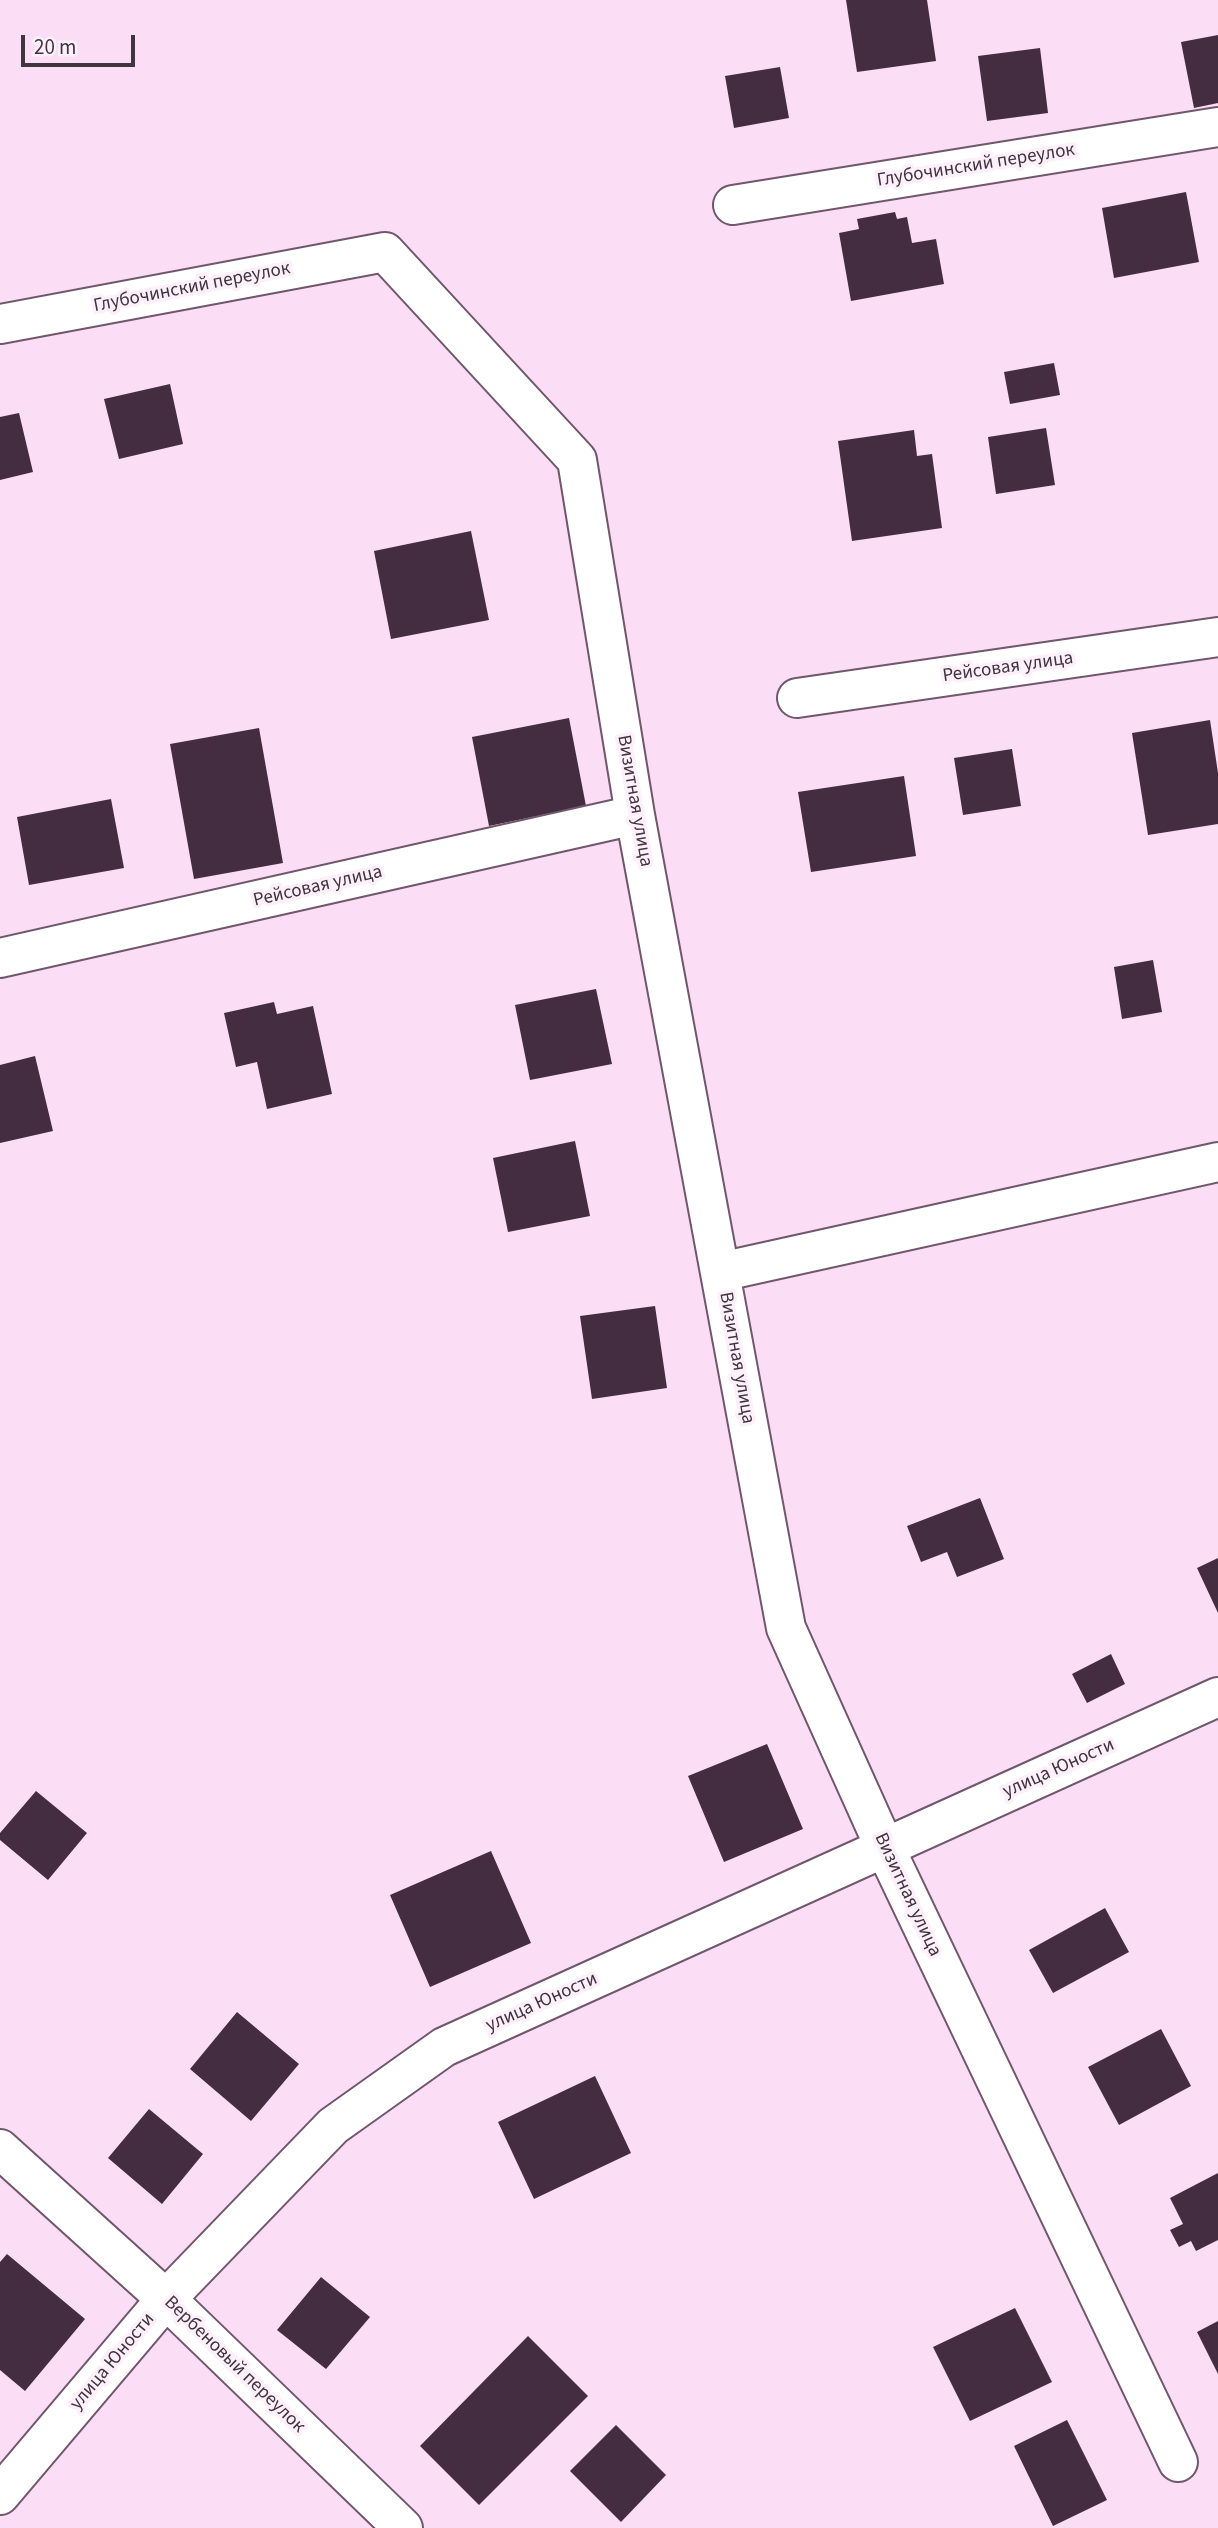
<!DOCTYPE html>
<meta charset="utf-8">
<style>
body{margin:0}
#map{position:relative;width:1218px;height:2528px;overflow:hidden;background:#fbddf5;font-family:"Source Sans 3",sans-serif}
canvas{display:block}
.scale{position:absolute;left:21px;top:35px;width:114px;height:32px;box-sizing:border-box;border:4px solid #40343e;border-top:0;padding-left:9px;font-size:21px;line-height:24px;white-space:nowrap;color:#40343e;-webkit-text-stroke:5px #fdf0fa;paint-order:stroke}
</style>
<div id="map">
<canvas width="1218" height="2528"></canvas>
<div class="scale">20 m</div>
</div>
<script>
const ctx = document.querySelector('canvas').getContext('2d');
ctx.lineJoin = 'round';
function fill(path, color) {
  ctx.fillStyle = color;
  ctx.fill(path, 'evenodd');
}
function poly(rows) {
  const path = new Path2D();
  for (const r of rows) {
    path.moveTo(r[0], r[1]);
    for (let i = 2; i < r.length; i += 2) path.lineTo(r[i], r[i + 1]);
  }
  return path;
}
function stroke(path, color, width, dash) {
  ctx.strokeStyle = color;
  ctx.lineWidth = width;
  ctx.lineCap = dash ? 'butt' : 'round';
  ctx.setLineDash(dash || []);
  ctx.stroke(path);
}
function drawText(font, color, halo, rows, align = 'center') {
  ctx.font = font + ' "Source Sans 3",sans-serif';
  ctx.lineWidth = 7;
  ctx.setLineDash([]);
  ctx.textBaseline = 'middle';
  ctx.strokeStyle = halo;
  ctx.fillStyle = color;
  for (const [text, x, y, turn = 0] of rows) {
    ctx.save();
    ctx.translate(x, y);
    ctx.rotate((+turn || 0) * Math.PI / 180);
    ctx.textAlign = isNaN(turn) ? turn : align;
    if (halo) ctx.strokeText(text, 0, 0);
    ctx.fillText(text, 0, 0);
    ctx.restore();
  }
}
fill(poly([
 [846,0,927,0,936,61,857,72],
 [1218,35,1218,103,1194,108,1181,42],
 [1040,48,1048,113,987,121,978,56],
 [780,67,789,118,734,128,725,76],
 [1186,192,1199,262,1114,278,1102,208],
 [895,212,897,219,907,217,912,243,936,239,944,284,851,301,839,233,859,229,857,219],
 [1054,363,1060,395,1010,404,1004,372],
 [170,384,183,444,119,459,104,399],
 [19,413,33,472,0,480,0,417],
 [1046,428,1055,485,996,494,988,437],
 [914,430,917,456,932,454,942,528,852,541,838,441],
 [471,531,489,620,391,639,374,551],
 [569,718,586,806,489,826,472,737],
 [1210,720,1218,773,1218,824,1148,835,1132,733],
 [259,728,283,863,194,879,170,744],
 [1012,749,1021,806,963,815,954,758],
 [904,776,916,856,811,872,798,792],
 [111,799,124,868,29,885,17,817],
 [1153,960,1162,1012,1122,1019,1114,967],
 [596,989,612,1064,530,1080,515,1005],
 [274,1002,277,1014,313,1006,332,1094,267,1109,257,1062,236,1067,224,1013],
 [35,1056,53,1131,0,1143,0,1065],
 [575,1141,590,1216,508,1232,493,1158],
 [655,1306,667,1388,592,1399,580,1316],
 [980,1498,1004,1559,957,1577,947,1552,921,1562,907,1526],
 [1218,1558,1218,1613,1197,1568],
 [1111,1654,1125,1684,1087,1703,1072,1674],
 [767,1744,803,1829,724,1862,688,1776],
 [36,1791,87,1833,48,1880,0,1840,0,1833],
 [491,1851,531,1943,430,1987,390,1895],
 [1105,1908,1129,1952,1053,1993,1029,1950],
 [237,2012,299,2064,251,2121,190,2069],
 [1161,2029,1191,2086,1119,2125,1088,2067],
 [595,2076,631,2153,534,2199,498,2122],
 [149,2109,203,2154,162,2204,108,2158],
 [1218,2173,1218,2240,1196,2251,1191,2241,1179,2247,1170,2230,1183,2224,1170,2198],
 [7,2254,85,2319,25,2391,0,2370,0,2262],
 [321,2277,370,2317,326,2369,277,2330],
 [1015,2308,1052,2382,970,2421,933,2347],
 [1218,2321,1218,2374,1197,2332],
 [528,2336,588,2396,479,2505,420,2446],
 [1067,2420,1107,2500,1053,2526,1014,2446],
 [616,2425,666,2475,621,2522,570,2471]
]), '#442d40');
const minor = poly([
 [733,205,1218,127],
 [0,324,385,252,577,460,635,815,786,1628,885,1848,1178,2462],
 [797,698,1218,637],
 [0,958,635,815],
 [720,1272,1218,1162],
 [0,2149,166,2299,403,2528],
 [0,2495,166,2299,333,2126,444,2047,1218,1697]
]);
stroke(minor, '#70576c', 42);
stroke(minor, '#fff', 38);
drawText('19px', '#40343e', '#fdf0fa', [
 ["Глубочинский переулок",976,166,-9],
 ["Глубочинский переулок",192,288,-11],
 ["Рейсовая улица",1008,668,-8],
 ["Визитная улица",634,801,80],
 ["Рейсовая улица",318,887,-13],
 ["Визитная улица",736,1358,80],
 ["улица Юности",1059,1769,-24],
 ["Визитная улица",907,1895,65],
 ["улица Юности",542,2003,-24],
 ["улица Юности",113,2362,-50],
 ["Вербеновый переулок",234,2365,44]
]);
</script>
